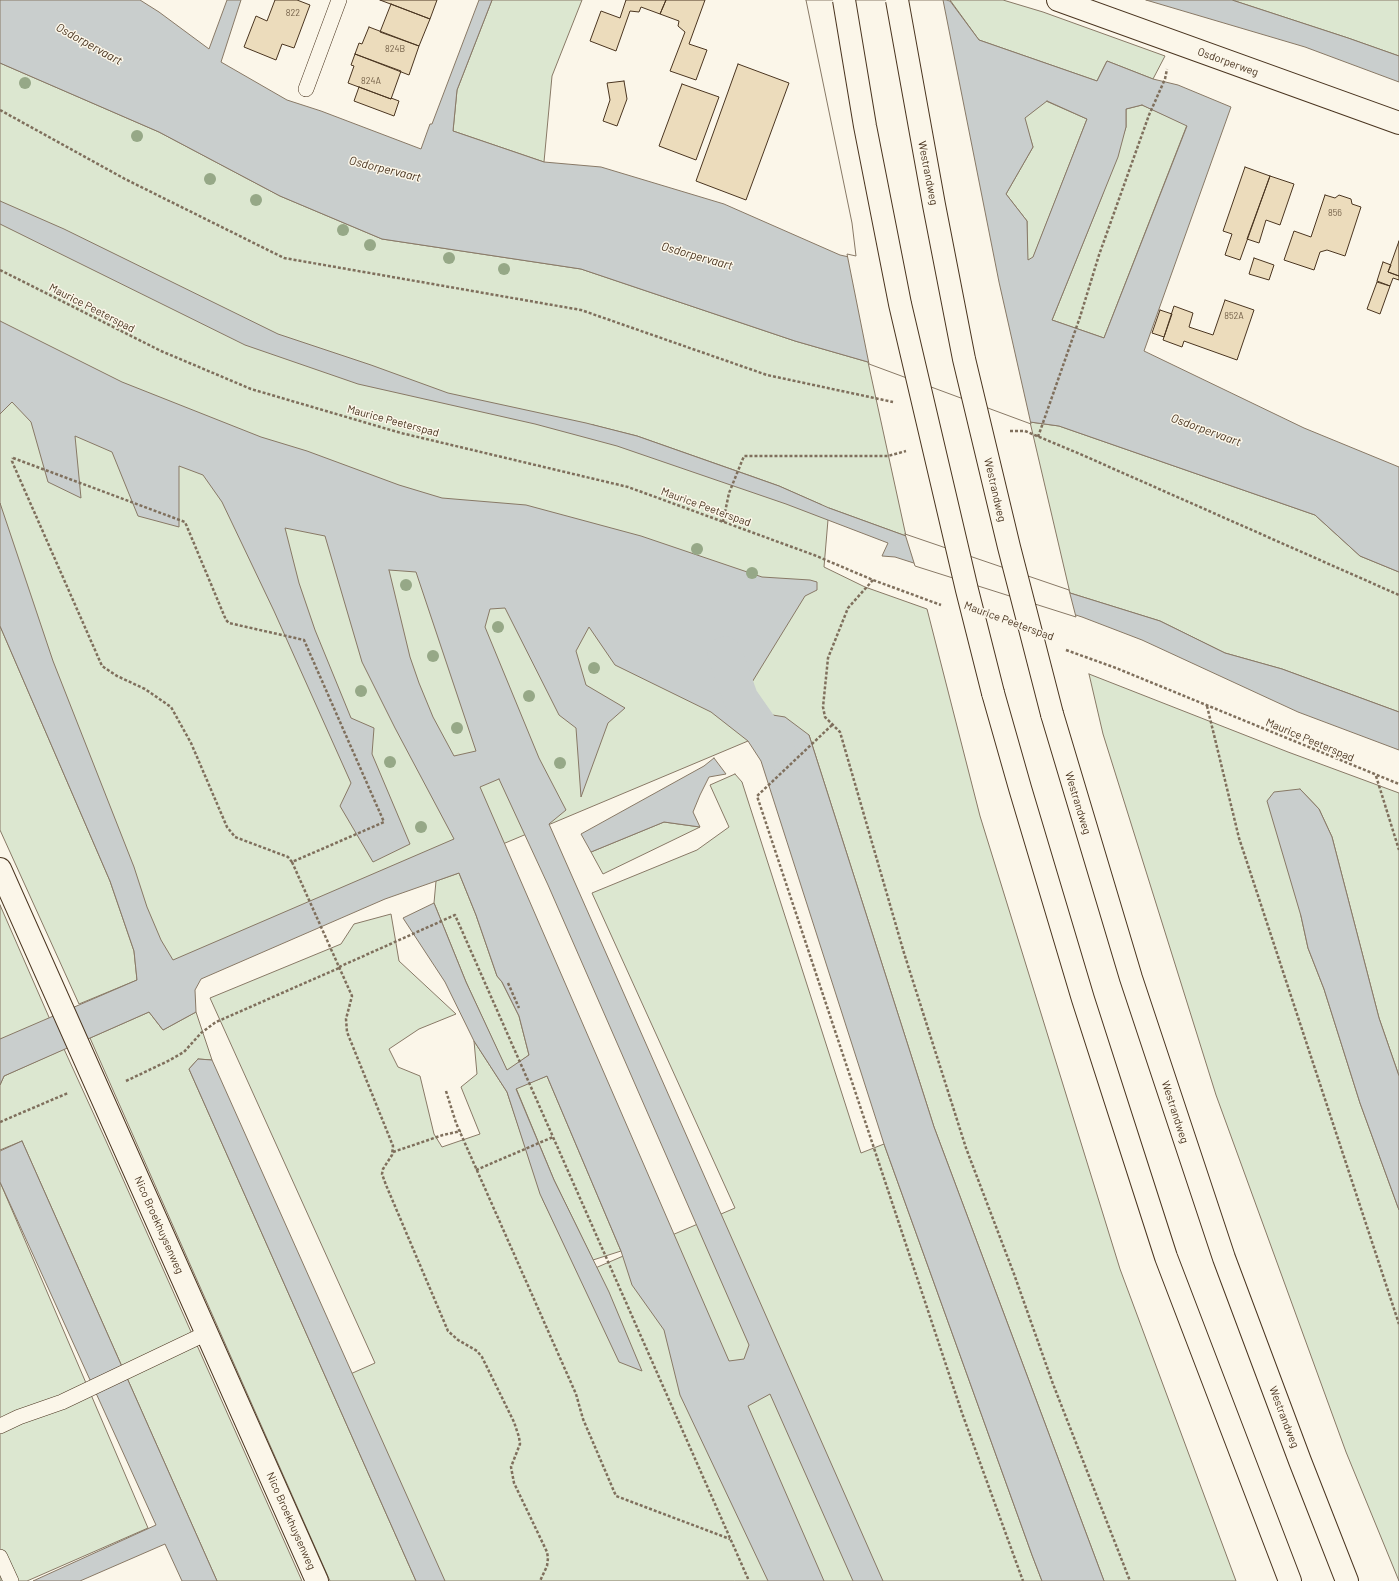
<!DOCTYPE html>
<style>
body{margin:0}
canvas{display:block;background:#fbf6e9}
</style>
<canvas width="1399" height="1581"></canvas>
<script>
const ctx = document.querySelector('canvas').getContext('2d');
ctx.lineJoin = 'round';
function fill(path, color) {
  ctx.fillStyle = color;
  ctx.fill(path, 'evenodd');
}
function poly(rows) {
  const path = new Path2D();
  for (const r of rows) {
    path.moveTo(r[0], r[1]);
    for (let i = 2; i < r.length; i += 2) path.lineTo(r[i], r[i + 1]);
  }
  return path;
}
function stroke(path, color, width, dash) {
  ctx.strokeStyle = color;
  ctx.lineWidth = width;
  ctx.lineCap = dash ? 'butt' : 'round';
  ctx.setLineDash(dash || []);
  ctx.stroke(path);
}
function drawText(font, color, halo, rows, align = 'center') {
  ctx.font = font + ' Barlow,sans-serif';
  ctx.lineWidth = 3;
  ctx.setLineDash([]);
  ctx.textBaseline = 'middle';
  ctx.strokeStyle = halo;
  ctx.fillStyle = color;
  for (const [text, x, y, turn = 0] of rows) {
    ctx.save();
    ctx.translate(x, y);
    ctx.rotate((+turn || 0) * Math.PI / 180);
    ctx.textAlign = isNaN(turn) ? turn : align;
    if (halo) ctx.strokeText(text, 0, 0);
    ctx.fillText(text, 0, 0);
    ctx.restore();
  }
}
const green = poly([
 [492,0,582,0,552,76,544,162,453,131,457,90,492,0],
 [950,0,1003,0,1043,12,1165,56,1153,79,1107,61,1097,81,979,40,950,0],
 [1232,0,1399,0,1399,56,1348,38,1232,0],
 [0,63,159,132,280,196,382,239,581,269,795,341,868,362,906,536,829,508,824,567,865,587,927,609,980,816,1120,1269,1236,1581,1104,1581,934,1127,809,735,771,735,748,741,160,988,0,566,0,63],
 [593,425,637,436,751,476,779,486,822,505,593,425],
 [1046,101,1087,119,1033,258,1027,261,1027,221,1006,194,1033,147,1024,118,1046,101],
 [1142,105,1187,125,1104,338,1052,320,1102,196,1126,127,1126,109,1142,105],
 [1030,422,1059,426,1315,515,1360,556,1399,572,1399,712,1282,669,1225,653,1160,621,1070,593,1030,422],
 [0,626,110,881,134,951,137,980,79,1004,0,830,0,626],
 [1089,674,1288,752,1399,793,1399,1076,1379,1018,1332,837,1319,809,1300,789,1301,916,1308,948,1324,989,1360,1103,1399,1210,1399,1581,1346,1452,1216,1095,1103,734,1089,674],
 [735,774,742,782,861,1153,884,1144,1032,1555,1042,1581,427,1581,337,1380,375,1363,210,998,341,944,354,924,391,914,399,961,456,1014,419,1029,389,1049,398,1067,420,1076,434,1134,442,1147,480,1134,461,1087,477,1074,474,1041,507,1092,543,1200,579,1275,735,1208,592,893,697,850,729,827,710,785,735,774],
 [664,822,700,827,603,874,591,852,664,822],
 [459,873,476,915,497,976,502,982,519,1016,529,1055,507,1071,466,982,434,903,436,881,459,873],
 [0,905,55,1031,0,1054,0,905],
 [149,1012,163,1030,196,1012,212,1060,198,1059,189,1069,416,1581,330,1581,90,1038,149,1012],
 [64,1049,106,1141,302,1581,217,1581,22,1141,0,1150,0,1085,4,1076,64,1049],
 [547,1076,621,1251,593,1260,554,1180,516,1088,547,1076],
 [0,1182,148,1528,27,1581,0,1581,0,1182]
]);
fill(green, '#dce7d0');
stroke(green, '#887966', 1);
const water = poly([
 [0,0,140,0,159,12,209,49,227,0,241,0,221,62,287,100,321,111,421,149,430,124,432,124,479,0,492,0,457,90,453,131,544,162,601,167,724,204,840,255,858,259,854,223,808,0,946,0,950,1,979,40,1097,81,1107,61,1153,79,1178,85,1231,107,1144,351,1304,428,1399,467,1399,572,1360,556,1315,515,1059,426,1030,422,868,362,795,341,581,269,382,239,280,196,159,132,0,63,0,0],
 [1047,101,1087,119,1033,257,1028,260,1027,221,1006,194,1033,147,1025,118,1047,101],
 [1142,105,1187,126,1104,338,1052,320,1118,157,1126,127,1126,109,1142,105],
 [1146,0,1232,0,1348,38,1399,56,1399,82,1305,47,1146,0],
 [0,201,64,229,278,334,371,365,448,393,586,423,637,436,779,486,829,508,906,536,1070,593,1160,621,1225,653,1282,669,1399,712,1399,750,1298,712,1142,640,1082,617,895,557,882,556,888,543,786,504,617,446,535,424,358,384,245,345,0,224,0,201],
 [0,321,122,382,261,437,307,451,399,485,442,498,526,505,641,536,762,577,810,580,817,582,817,590,805,596,738,705,741,715,760,713,785,717,809,735,934,1127,1104,1581,1042,1581,1032,1555,884,1144,761,761,748,741,711,712,615,665,589,627,576,651,586,685,625,708,608,723,581,797,576,728,559,715,505,608,490,609,485,627,539,758,566,810,549,824,883,1581,853,1581,770,1394,748,1406,824,1581,768,1581,680,1395,664,1330,632,1285,621,1251,547,1076,516,1089,554,1180,609,1292,642,1371,619,1362,540,1194,507,1092,474,1041,445,982,403,918,434,903,466,982,507,1070,529,1055,519,1016,502,982,497,976,476,915,459,873,385,899,201,979,195,990,196,1012,163,1030,149,1012,4,1076,0,1085,0,1039,137,980,134,951,110,881,0,626,0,503,53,661,134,867,147,907,161,940,173,960,454,839,395,728,362,662,325,536,285,528,299,583,315,630,351,718,374,728,372,754,410,844,373,862,340,806,351,783,274,611,222,502,203,475,179,466,179,527,138,516,112,452,75,436,81,498,48,482,31,422,12,402,0,414,0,321],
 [389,570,416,572,476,751,454,756,433,717,419,683,410,657,389,570],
 [499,779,548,885,749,1345,744,1359,729,1361,480,787,499,779],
 [714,758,726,774,709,777,700,795,693,812,700,827,664,822,591,852,581,834,704,766,714,758],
 [1300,789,1319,809,1332,837,1379,1018,1399,1076,1399,1210,1360,1103,1324,989,1308,948,1301,916,1267,801,1274,792,1300,789],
 [198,1059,212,1060,445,1581,416,1581,189,1069,198,1059],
 [22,1141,217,1581,182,1581,165,1544,80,1581,33,1581,156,1525,0,1182,0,1151,22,1141]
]);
fill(water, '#c9cecd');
stroke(water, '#887966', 1);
const pier = poly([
 [806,0,943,0,999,282,1031,424,869,364,847,254,856,256,852,223,806,0],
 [905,534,1069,590,1076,617,915,566,905,534]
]);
fill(pier, '#fbf6e9');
stroke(pier, '#887966', 1);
stroke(poly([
 [725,654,741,699,778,752]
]), '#c9cecd', 35);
const building = poly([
 [275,0,297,0,310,5,294,48,282,44,276,60,244,47,256,16,267,21,275,0],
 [380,0,437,0,430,19,380,0],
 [626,0,666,0,660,14,641,7,639,12,630,11,616,51,590,41,601,11,620,18,626,0],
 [666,0,705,0,689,44,707,50,696,80,670,71,685,32,678,26,679,21,660,14,666,0],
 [391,4,430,19,419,46,380,32,391,4],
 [369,27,419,46,409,75,355,54,359,43,362,44,369,27],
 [355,54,401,71,391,99,348,83,354,66,351,65,355,54],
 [738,64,789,83,746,200,696,181,738,64],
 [624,81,627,99,617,126,603,121,610,100,607,83,624,81],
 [682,84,719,97,696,160,659,146,682,84],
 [359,87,391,99,391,98,399,101,394,116,354,101,359,87],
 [1245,167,1270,176,1240,260,1225,255,1232,234,1223,231,1245,167],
 [1270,176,1294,184,1280,225,1266,220,1259,243,1247,239,1270,176],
 [1325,195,1335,198,1339,195,1351,199,1352,204,1361,207,1345,256,1327,250,1320,252,1314,270,1284,260,1294,231,1311,237,1325,195],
 [1399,241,1399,276,1388,272,1399,241],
 [1254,258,1274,265,1269,280,1249,274,1254,258],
 [1383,262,1391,265,1388,272,1399,276,1399,280,1393,278,1390,286,1377,281,1383,262],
 [1377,282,1390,286,1380,314,1367,309,1377,282],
 [1225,300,1254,310,1237,360,1184,341,1182,347,1163,340,1174,306,1193,313,1189,327,1213,335,1225,300],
 [1160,310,1172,314,1164,337,1152,333,1160,310]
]);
fill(building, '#ecdcbc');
stroke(building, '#4a3520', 1);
const lane = poly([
 [306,89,339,0],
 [0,1426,19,1417,62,1402,207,1333],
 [0,1557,11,1581]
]);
const street = poly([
 [1058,0,1399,123],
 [0,869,317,1581]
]);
const highway = poly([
 [993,693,1020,788,1083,999,1166,1257,1290,1581],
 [1052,714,1131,978,1224,1258,1300,1461,1347,1581]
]);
stroke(lane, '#4a3520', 16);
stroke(street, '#4a3520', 24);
stroke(highway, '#4a3520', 24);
stroke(poly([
 [0,110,125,179,284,258,581,310,767,375,893,402],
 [0,270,161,351,251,389,401,433,628,487,814,555,873,580,941,605],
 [1010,431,1025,431,1080,454,1399,595],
 [1038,437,1080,317,1099,255,1149,115,1165,79,1167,69],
 [13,458,185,522,226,620,229,623,304,640,384,822,292,862,288,857,235,837,227,827,191,743,171,707,145,689,117,676,102,666,14,466,12,461,13,458],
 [723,522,729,493,744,456,888,456,906,451],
 [873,580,848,608,828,658,823,707,825,717,840,732,904,953,966,1148,1014,1274,1053,1384,1130,1581],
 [1066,650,1116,668,1399,784],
 [1207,706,1239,838,1399,1324],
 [832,725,757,796,962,1413,1023,1581],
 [1376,776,1399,850],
 [292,862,352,996,346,1019,347,1032,393,1146,392,1155,383,1169,382,1174,386,1185,448,1331,458,1340,477,1351,482,1357,514,1422,519,1437,520,1444,511,1467,514,1483,547,1552,548,1558,547,1566,540,1581],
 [339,967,455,915,749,1581],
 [508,983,519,1008],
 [126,1081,168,1061,184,1052,201,1033,216,1022,339,968],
 [446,1091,456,1123,576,1394,583,1419,616,1496,730,1539],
 [0,1122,68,1093],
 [393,1152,443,1135,461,1131],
 [476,1170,553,1137]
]), '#7f6f5c', 2.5, [3, 2]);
stroke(lane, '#fbf6e9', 15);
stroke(street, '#fbf6e9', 22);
stroke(highway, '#fbf6e9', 22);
const highwayBridge = poly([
 [844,0,865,126,900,304,967,590,993,693],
 [897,0,934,205,964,359,1009,547,1052,714]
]);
stroke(highwayBridge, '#4a3520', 24, []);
stroke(highwayBridge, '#fbf6e9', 22);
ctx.fillStyle = '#96a887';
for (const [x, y] of [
 [25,83],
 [137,136],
 [210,179],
 [256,200],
 [343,230],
 [370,245],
 [449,258],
 [504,269],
 [697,549],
 [752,573],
 [406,585],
 [498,627],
 [433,656],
 [594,668],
 [361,691],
 [529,696],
 [457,728],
 [390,762],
 [560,763],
 [421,827]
]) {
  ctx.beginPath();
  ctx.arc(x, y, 6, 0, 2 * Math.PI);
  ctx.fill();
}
drawText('9px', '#725f47', null, [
 ["822",293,13],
 ["824B",395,49],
 ["824A",371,81],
 ["856",1335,213],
 ["852A",1234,316]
]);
drawText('11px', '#4a3520', '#fbf6e9', [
 ["Osdorperweg",1228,62,20],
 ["Westrandweg",928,173,79],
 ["Maurice Peeterspad",92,308,27],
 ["Maurice Peeterspad",393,421,15],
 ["Westrandweg",995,490,77],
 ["Maurice Peeterspad",706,507,20],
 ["Maurice Peeterspad",1009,621,20],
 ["Maurice Peeterspad",1310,740,23],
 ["Westrandweg",1078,803,73],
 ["Westrandweg",1175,1112,72],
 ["Nico Broekhuysenweg",159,1225,66],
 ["Westrandweg",1284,1417,69],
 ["Nico Broekhuysenweg",291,1521,66]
]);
drawText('italic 12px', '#4a3520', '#fbf6e9', [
 ["Osdorpervaart",89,44,29],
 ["Osdorpervaart",385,169,14],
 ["Osdorpervaart",697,256,16],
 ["Osdorpervaart",1206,430,20]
]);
</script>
